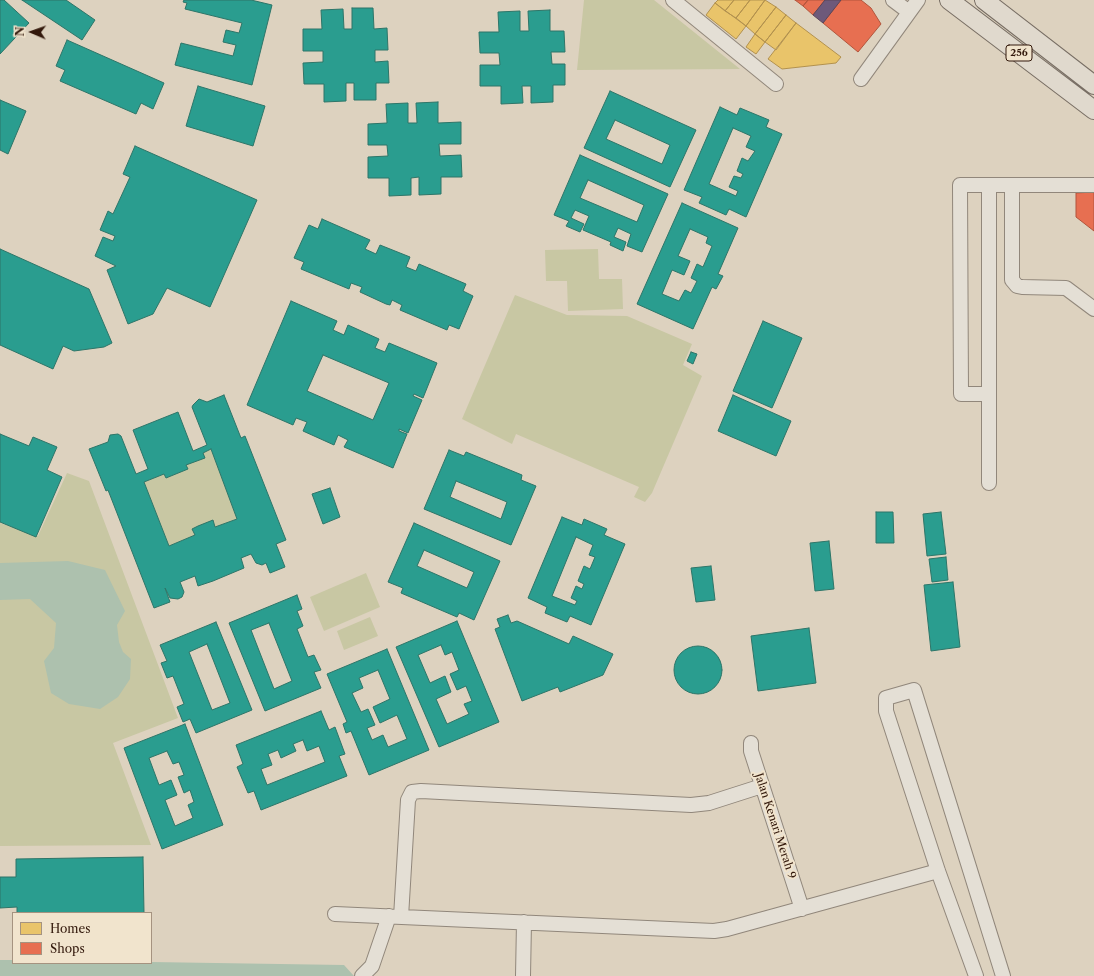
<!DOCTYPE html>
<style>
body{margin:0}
#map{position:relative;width:1094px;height:976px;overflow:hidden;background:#ddd2bf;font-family:"Libre Caslon Text",serif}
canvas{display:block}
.legend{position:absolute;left:12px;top:912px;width:140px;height:52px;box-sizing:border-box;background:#f1e4cd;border:1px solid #a59380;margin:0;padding:5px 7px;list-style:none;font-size:12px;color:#33190c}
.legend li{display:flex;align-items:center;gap:8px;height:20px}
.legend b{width:20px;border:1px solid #a59380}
.north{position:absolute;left:12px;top:12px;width:40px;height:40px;-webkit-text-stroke:3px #f1e4cd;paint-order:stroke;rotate:272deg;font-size:11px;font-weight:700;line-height:16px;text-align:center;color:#33190c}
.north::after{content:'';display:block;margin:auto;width:14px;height:18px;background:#33190c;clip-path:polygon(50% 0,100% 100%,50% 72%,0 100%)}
</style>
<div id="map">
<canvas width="1094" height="976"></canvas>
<ul class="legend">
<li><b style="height:11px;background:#e9c46a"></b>Homes</li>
<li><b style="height:11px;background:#e76f51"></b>Shops</li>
</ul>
<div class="north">N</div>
</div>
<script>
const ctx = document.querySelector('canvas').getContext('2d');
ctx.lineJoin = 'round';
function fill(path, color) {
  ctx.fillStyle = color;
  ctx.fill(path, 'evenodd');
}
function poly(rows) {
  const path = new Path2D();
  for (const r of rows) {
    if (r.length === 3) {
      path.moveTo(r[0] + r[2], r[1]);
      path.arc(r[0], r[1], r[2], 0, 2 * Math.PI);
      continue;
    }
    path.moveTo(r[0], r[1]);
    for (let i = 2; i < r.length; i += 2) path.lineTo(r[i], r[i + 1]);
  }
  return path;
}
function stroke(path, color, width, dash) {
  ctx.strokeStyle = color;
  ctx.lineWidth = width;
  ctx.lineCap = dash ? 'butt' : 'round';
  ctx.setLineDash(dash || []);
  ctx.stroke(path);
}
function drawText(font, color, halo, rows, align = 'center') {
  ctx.font = font + ' "Libre Caslon Text",serif';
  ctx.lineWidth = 4;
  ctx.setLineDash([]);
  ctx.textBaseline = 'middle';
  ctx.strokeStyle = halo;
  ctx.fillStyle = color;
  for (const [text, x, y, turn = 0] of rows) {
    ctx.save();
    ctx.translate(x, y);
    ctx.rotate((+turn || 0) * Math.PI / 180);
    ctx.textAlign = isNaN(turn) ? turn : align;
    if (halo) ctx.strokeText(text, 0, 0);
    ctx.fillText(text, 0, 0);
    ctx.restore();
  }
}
fill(poly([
 [584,0,654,0,740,69,577,70],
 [598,249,599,279,622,279,623,309,568,311,567,281,546,281,545,250],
 [515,295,567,315,627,316,692,344,683,365,702,376,652,493,645,502,634,497,639,487,516,434,512,444,462,419],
 [211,449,237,519,215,527,213,521,193,529,195,535,169,546,144,482,164,474,166,478,187,469,186,465,203,453],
 [67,473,89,481,178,718,113,743,151,845,0,846,0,523,38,536],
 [366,573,380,607,324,631,310,597],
 [370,617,378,636,344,650,337,631]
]), '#c8c7a3');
fill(poly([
 [68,561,105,570,125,611,117,625,119,642,123,652,131,659,130,679,118,697,100,709,69,704,51,693,44,661,54,648,56,623,30,599,0,600,0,563],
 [0,960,13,960,13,963,151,963,151,962,344,965,354,976,0,976]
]), '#adc1ae');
const homes = poly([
 [718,0,734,0,725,11,715,3,718,0],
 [734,0,750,0,736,18,725,11,734,0],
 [750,0,765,0,746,26,736,18,750,0],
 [765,0,776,7,755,34,746,26,765,0],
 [715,3,746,26,736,39,706,15,715,3],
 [776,7,786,15,765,42,755,34,776,7],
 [786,15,796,23,776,50,765,42,786,15],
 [796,23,841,57,836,63,782,69,768,59,796,23],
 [755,34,765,42,756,54,746,47,755,34]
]);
fill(homes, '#e9c46a');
stroke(homes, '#b2914e', 1);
const shops = poly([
 [795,0,808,0,803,6,795,0],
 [808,0,825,0,813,15,803,6,808,0],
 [841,0,861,0,871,8,881,24,858,52,823,23,841,0],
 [1094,192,1094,231,1076,217,1076,193,1094,192]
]);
fill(shops, '#e76f51');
stroke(shops, '#b1553c', 1);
const offices = poly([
 [825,0,841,0,823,23,813,15,825,0]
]);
fill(offices, '#6d597a');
stroke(offices, '#5c4659', 1);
const schools = poly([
 [0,0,4,0,29,23,0,54,0,0],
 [22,0,66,0,95,20,82,40,22,0],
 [184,0,251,0,272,5,252,85,175,65,181,43,233,56,236,45,223,42,226,30,239,33,242,23,185,9,187,3,183,2,184,0],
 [352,8,373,8,374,29,387,28,388,50,375,50,375,62,388,61,389,83,376,83,376,100,354,100,354,83,346,83,346,101,324,102,324,84,304,84,303,63,323,62,323,51,303,51,303,29,322,29,321,10,343,9,344,29,352,29,352,8],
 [550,10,550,31,564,31,565,52,551,52,552,64,565,64,565,85,553,85,553,102,531,103,531,86,522,86,523,103,501,104,501,86,480,86,480,65,500,65,499,53,480,53,479,32,499,32,498,12,520,11,520,31,529,31,528,11,550,10],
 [67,40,164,83,153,109,141,103,136,114,60,81,65,70,56,66,67,40],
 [198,86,265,106,253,146,186,126,198,86],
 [610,91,696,130,670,187,584,148,610,91],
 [615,120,670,145,662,164,606,139,615,120],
 [0,100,26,111,8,154,0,150,0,100],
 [438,102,438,123,461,122,461,144,439,144,440,156,461,155,462,177,441,177,441,194,419,195,419,177,411,178,411,195,389,196,389,178,368,178,368,157,388,156,387,145,368,145,368,124,387,123,386,104,408,103,408,123,417,123,416,103,438,102],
 [720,107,737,115,740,108,769,120,766,127,782,134,746,217,729,209,726,215,699,203,702,197,684,190,720,107],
 [733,128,751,136,746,147,755,151,748,161,742,158,737,171,743,174,741,178,734,176,729,187,738,191,736,196,709,184,733,128],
 [135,146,257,200,210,307,167,288,153,314,128,324,107,270,116,266,95,256,103,237,113,241,115,236,100,230,108,211,113,214,130,177,123,174,135,146],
 [580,155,668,194,642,252,627,246,631,234,618,228,614,237,626,242,623,251,610,245,611,242,583,230,589,216,575,210,571,218,584,224,580,232,566,226,569,221,554,215,580,155],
 [588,180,644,205,637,222,580,198,588,180],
 [682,203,738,228,718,274,723,276,716,289,712,287,693,329,637,304,682,203],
 [690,229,708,237,706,243,712,246,703,267,697,264,691,278,697,281,691,293,685,290,679,301,662,294,672,270,684,275,690,261,678,256,690,229],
 [322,219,370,240,365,249,376,254,380,245,410,257,406,267,416,271,419,264,466,284,463,291,473,296,459,329,449,325,447,330,400,310,402,305,392,300,390,305,386,304,360,292,362,287,351,283,349,289,301,269,304,262,294,258,309,225,318,229,322,219],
 [0,249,89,289,112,343,104,347,74,351,63,346,53,369,0,345,0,249],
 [291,301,337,321,333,330,344,335,348,325,379,339,375,348,385,352,389,343,437,363,423,398,414,394,413,396,422,400,408,433,399,429,399,431,407,434,393,468,344,447,348,440,338,435,334,445,303,431,307,422,296,418,293,425,247,405,291,301],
 [323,355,389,383,373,420,307,391,323,355],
 [763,321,802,338,772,408,733,391,763,321],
 [691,352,697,354,693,364,687,361,691,352],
 [224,395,241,438,245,436,286,540,276,544,285,567,270,573,266,563,262,565,256,563,251,554,241,558,244,568,213,581,198,586,195,576,180,582,184,592,182,597,178,599,170,598,165,588,170,602,154,608,108,490,106,491,89,449,108,442,110,435,118,434,121,436,136,474,148,469,133,430,178,412,193,451,207,445,192,407,193,405,199,399,207,402,224,395],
 [211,449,237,519,215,527,213,520,198,526,192,529,195,535,169,546,144,482,164,474,166,478,188,469,186,465,205,458,203,453,211,449],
 [733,395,791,421,776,456,718,431,733,395],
 [0,434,29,446,33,437,57,447,47,470,62,477,36,537,0,522,0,434],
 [449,450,464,456,466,452,522,475,521,480,536,486,511,545,424,509,449,450],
 [456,481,507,502,501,519,450,497,456,481],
 [330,488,340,517,323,524,312,494,330,488],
 [876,512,893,512,894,543,876,543,876,512],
 [941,512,946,554,927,556,923,514,941,512],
 [562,517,582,525,584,519,607,529,604,535,625,544,591,625,570,616,567,622,545,613,547,607,528,598,562,517],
 [576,537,593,545,589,555,595,557,590,569,584,566,578,581,584,584,582,589,576,586,571,598,577,601,575,605,552,596,576,537],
 [414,523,500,561,474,620,459,613,457,617,401,593,403,588,388,582,414,523],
 [424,550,474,572,467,588,417,566,424,550],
 [829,541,834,589,815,591,810,543,829,541],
 [946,557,948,580,932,582,929,559,946,557],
 [711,566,715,600,696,602,691,568,711,566],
 [953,582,960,647,931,651,924,585,953,582],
 [297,595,302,609,297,611,303,626,297,629,308,657,314,655,321,670,314,672,321,688,265,711,229,623,297,595],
 [269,623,292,681,274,689,251,630,269,623],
 [508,615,511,623,517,621,569,644,573,636,613,654,603,675,560,692,558,687,522,701,495,629,500,627,497,619,508,615],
 [457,621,499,722,439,747,396,647,457,621],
 [441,645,445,655,452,652,459,670,450,674,457,690,466,686,472,701,464,704,469,714,447,724,436,699,451,692,445,676,430,683,418,655,441,645],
 [216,622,252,710,196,733,190,719,183,722,177,707,184,704,173,676,167,678,161,663,167,661,160,645,216,622],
 [207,644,230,703,212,710,189,652,207,644],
 [809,628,816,683,758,691,751,636,809,628],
 [698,670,24],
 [387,649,429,750,369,775,351,731,346,733,343,724,347,722,327,674,387,649],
 [378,670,390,699,373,707,380,723,397,715,407,739,388,747,383,735,372,740,367,728,375,725,368,709,361,712,352,693,363,688,359,678,378,670],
 [321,711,329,730,335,727,345,754,339,756,347,776,261,810,254,791,248,793,237,767,243,764,236,745,321,711],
 [303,740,307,751,319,746,325,762,267,785,261,769,272,765,268,754,278,750,281,758,296,751,293,744,303,740],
 [185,724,223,825,162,849,124,748,185,724],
 [167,751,173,764,179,762,184,775,178,777,184,793,190,790,194,802,188,805,193,818,175,826,165,800,177,795,171,780,159,785,149,758,167,751],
 [143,857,144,913,17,913,17,907,0,908,0,877,16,877,16,859,143,857]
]);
fill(schools, '#2a9d8f');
stroke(schools, '#2d7568', 1);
const minor = poly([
 [673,0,776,84],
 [893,0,909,12],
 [861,79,918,0],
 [989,185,989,483],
 [1012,185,1012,280,1017,286,1022,287,1066,288,1094,309],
 [989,394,961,394,960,185,1094,185],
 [751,743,751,751,802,909],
 [335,914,714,931,727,929,938,871],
 [401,917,408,800,412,792,421,791,691,805,709,803,762,786],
 [362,976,372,966,389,916],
 [523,976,524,922],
 [976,976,938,871,886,711,886,698,914,690,1003,976]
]);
const major = poly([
 [949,0,1094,110],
 [984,0,1094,85]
]);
stroke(minor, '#91877b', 16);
stroke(major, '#786e64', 20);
stroke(minor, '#e4dfd5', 14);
stroke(major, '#e0d9cd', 18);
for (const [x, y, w] of [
 [1019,53,26]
]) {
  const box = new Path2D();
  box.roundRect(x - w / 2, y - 8, w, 16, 3);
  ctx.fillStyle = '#f1e4cd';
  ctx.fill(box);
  stroke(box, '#33190c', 1);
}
drawText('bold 10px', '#33190c', null, [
 ["256",1019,53]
]);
drawText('11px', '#33190c', '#f1e4cd', [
 ["Jalan Kenari Merah 9",775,826,72]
]);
</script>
